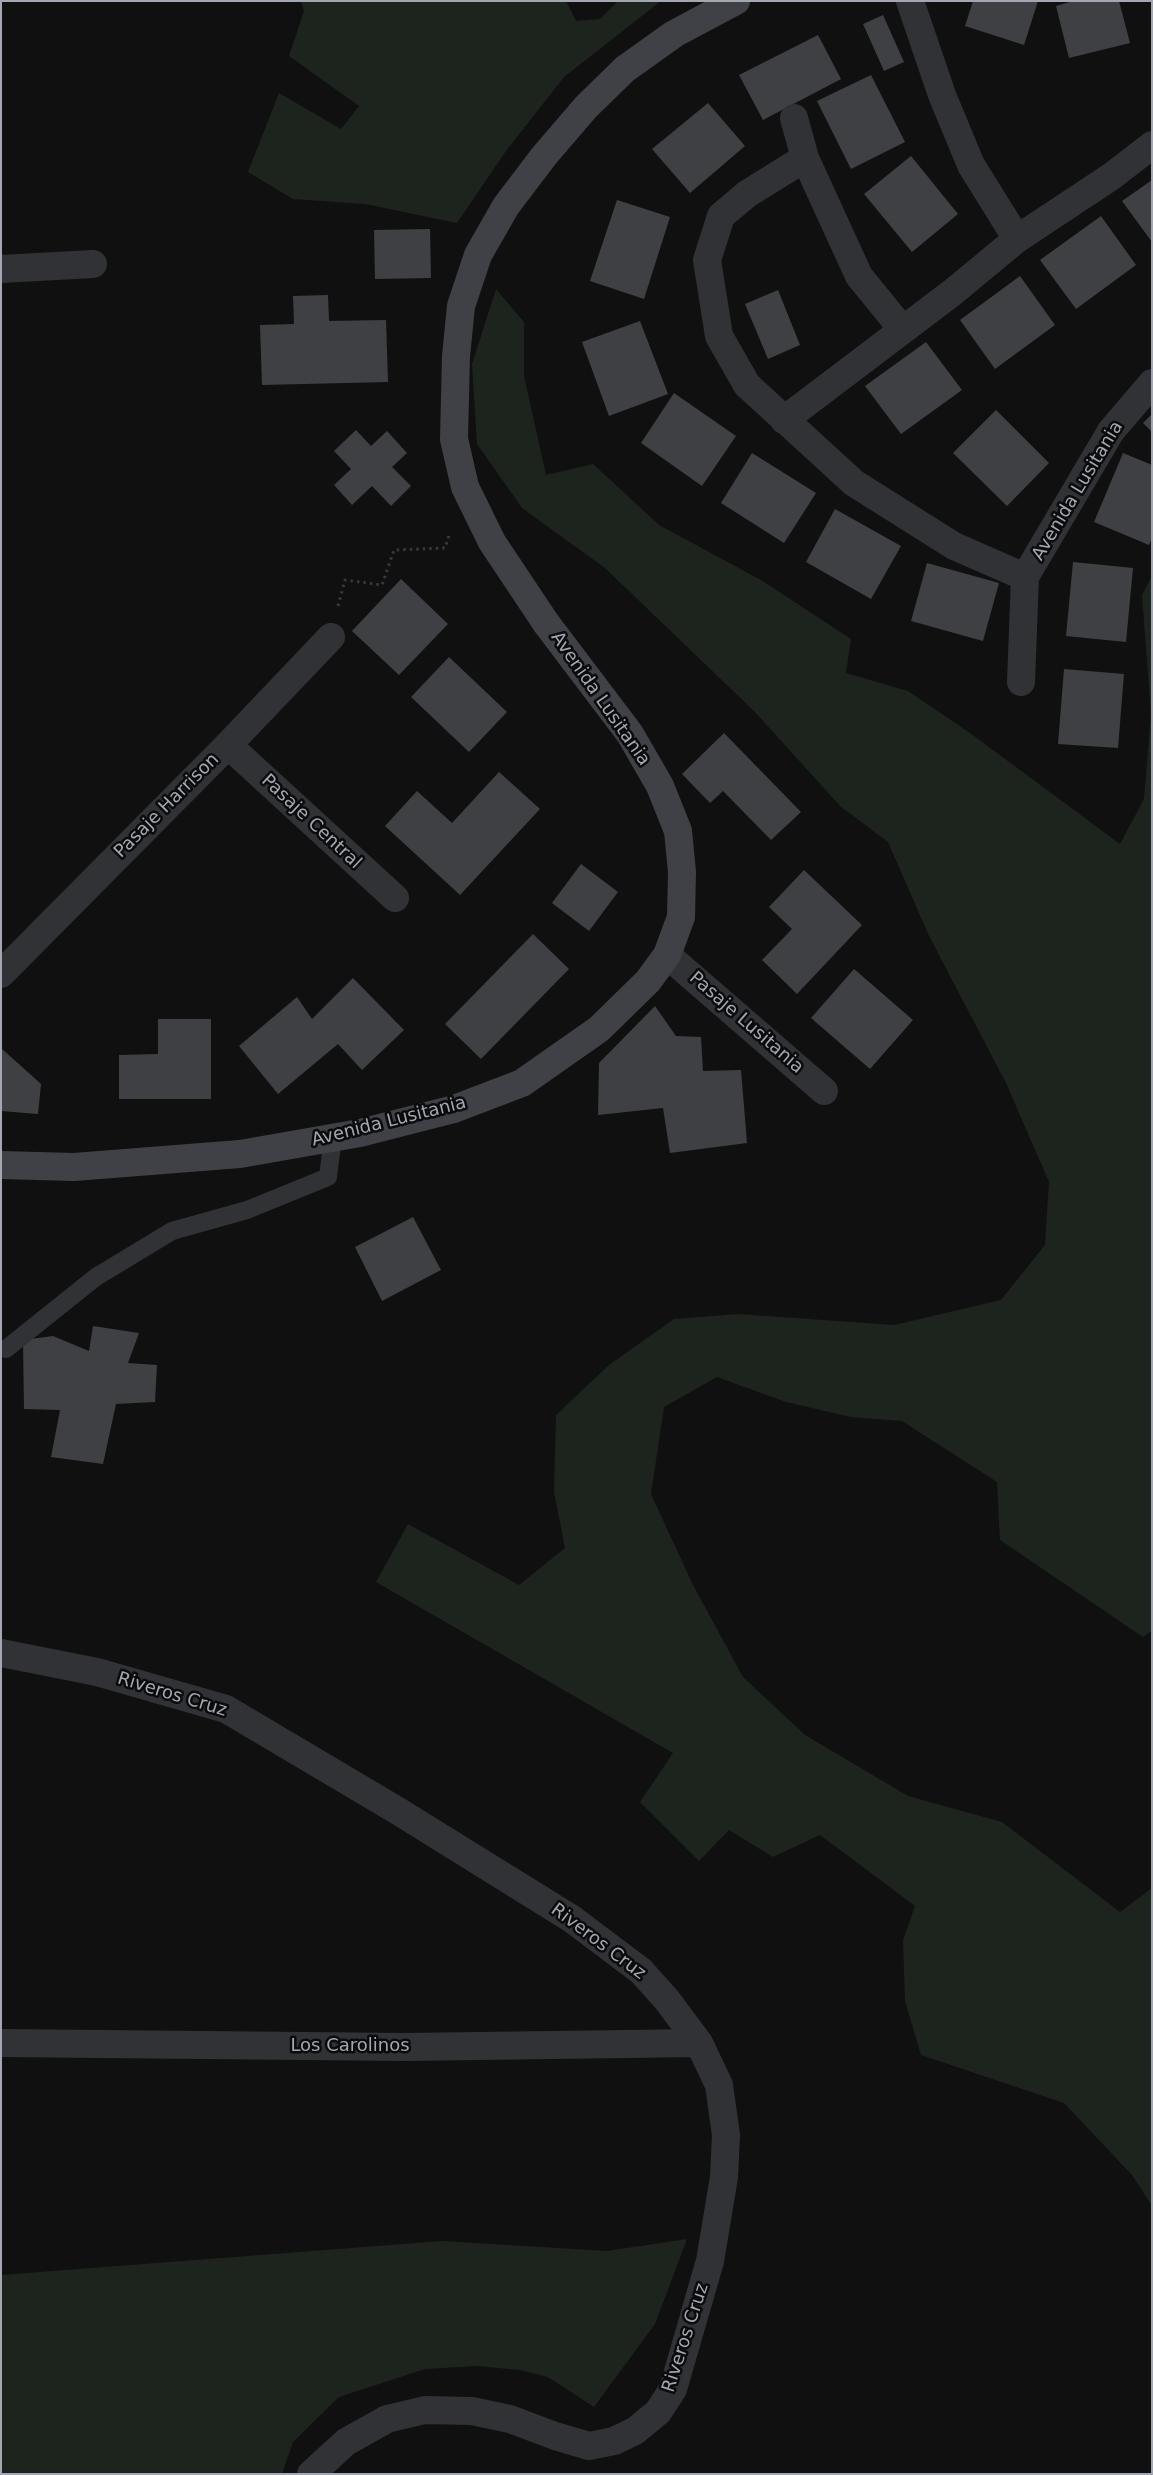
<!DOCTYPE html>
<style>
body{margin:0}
#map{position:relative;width:1153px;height:2475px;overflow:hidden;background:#101011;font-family:"DejaVu Sans",sans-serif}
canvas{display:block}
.frame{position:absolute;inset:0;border:2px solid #a2a7b2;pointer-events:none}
</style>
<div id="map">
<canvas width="1153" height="2475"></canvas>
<div class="frame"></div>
</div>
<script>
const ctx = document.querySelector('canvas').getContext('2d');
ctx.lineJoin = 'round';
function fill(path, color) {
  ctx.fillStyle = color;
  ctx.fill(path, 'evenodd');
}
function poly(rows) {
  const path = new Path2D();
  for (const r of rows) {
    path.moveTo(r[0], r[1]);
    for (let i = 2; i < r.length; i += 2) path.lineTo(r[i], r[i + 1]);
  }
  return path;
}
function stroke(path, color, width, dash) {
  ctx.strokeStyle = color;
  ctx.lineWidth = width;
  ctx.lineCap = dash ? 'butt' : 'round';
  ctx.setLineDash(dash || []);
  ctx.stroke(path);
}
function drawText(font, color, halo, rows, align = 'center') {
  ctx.font = font + ' "DejaVu Sans",sans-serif';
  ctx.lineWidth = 5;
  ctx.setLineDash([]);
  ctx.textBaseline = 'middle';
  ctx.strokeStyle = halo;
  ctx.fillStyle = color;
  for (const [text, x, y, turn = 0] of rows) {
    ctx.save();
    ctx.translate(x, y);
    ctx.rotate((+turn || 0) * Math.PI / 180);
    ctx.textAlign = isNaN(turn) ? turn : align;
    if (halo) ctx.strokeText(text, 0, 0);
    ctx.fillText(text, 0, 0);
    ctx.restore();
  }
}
fill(poly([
 [301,1,566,1,576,21,600,19,618,1,661,1,564,77,506,151,457,223,365,204,293,199,248,172,279,93,341,129,359,106,289,56,304,11],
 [496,289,524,322,524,376,546,475,593,464,659,525,761,580,851,639,846,673,908,691,970,733,1120,844,1144,799,1151,714,1142,595,1152,576,1152,1631,1143,1637,1000,1540,997,1482,902,1421,851,1417,786,1402,717,1377,664,1407,651,1494,693,1585,743,1677,805,1735,908,1796,1002,1822,1120,1912,1152,1888,1152,2206,1132,2175,1064,2103,921,2055,905,2001,903,1940,915,1906,820,1835,773,1857,729,1830,699,1861,640,1802,673,1753,376,1582,408,1524,519,1585,565,1548,554,1492,556,1415,609,1365,674,1319,738,1314,894,1325,1001,1300,1045,1245,1049,1182,1006,1083,929,936,888,842,840,806,755,712,605,568,522,508,477,444,472,364],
 [687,2239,655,2324,594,2407,548,2377,520,2370,476,2366,425,2369,339,2397,293,2442,282,2474,1,2474,1,2275,442,2241,607,2251]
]), '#1d241d');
fill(poly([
 [973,1,1038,1,1024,45,965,26],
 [1073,1,1119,1,1130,43,1069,58,1056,6],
 [883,15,904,62,884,71,863,24],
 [818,35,841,79,763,120,739,75],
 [871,75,905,142,851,169,817,101],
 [708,103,745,146,690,193,652,149],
 [911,156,958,214,912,252,864,194],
 [1152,180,1152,242,1122,201],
 [617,200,670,217,644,299,590,281],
 [1101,216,1136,265,1076,309,1040,260],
 [430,229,431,278,375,279,374,230],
 [1020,276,1055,325,995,369,960,320],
 [778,290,800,345,768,359,745,304],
 [328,295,329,321,386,320,388,382,262,385,260,325,294,324,293,296],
 [640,321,668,394,609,416,582,342],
 [926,342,962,390,901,434,865,386],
 [674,393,736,436,702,486,641,443],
 [996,410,1049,463,1007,506,953,453],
 [1152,414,1152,432,1143,423],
 [356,430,371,446,387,431,407,453,392,467,411,486,391,506,372,486,352,505,334,485,351,469,334,451],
 [752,453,816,493,784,543,721,503],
 [1123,453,1152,465,1152,538,1149,545,1094,522],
 [835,509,901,546,871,599,806,562],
 [1073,562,1133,568,1126,642,1066,636],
 [927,563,999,583,983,641,911,621],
 [401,579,448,624,399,675,352,631],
 [449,657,507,712,469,752,411,697],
 [1064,669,1124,674,1118,748,1058,744],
 [724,733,801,812,771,840,723,791,710,803,682,774],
 [499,772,540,809,460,895,385,826,417,791,452,823],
 [581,864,618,892,589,931,552,903],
 [804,870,862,925,797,994,762,960,792,929,769,907],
 [533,934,569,969,481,1059,445,1024],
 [854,969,913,1020,870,1069,811,1018],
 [353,978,404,1030,362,1070,338,1044,278,1094,239,1046,297,997,312,1019],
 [655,1006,676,1036,701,1037,703,1071,741,1070,747,1143,670,1153,663,1108,598,1115,599,1063],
 [158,1019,211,1019,211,1099,119,1099,119,1055,158,1054],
 [1,1048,41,1084,38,1114,1,1111],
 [413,1217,441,1270,382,1301,355,1247],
 [93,1326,139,1333,128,1363,157,1365,155,1402,116,1404,103,1464,51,1457,60,1410,24,1409,23,1340,53,1336,89,1351]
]), '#3f4044');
stroke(poly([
 [338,606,345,580,382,585,394,550,445,548,450,532]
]), '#37393d', 3, [2.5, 4]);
stroke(poly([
 [6,1349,96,1277,172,1231,247,1210,328,1177,333,1137]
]), '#313236', 18);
stroke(poly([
 [910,1,942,95,971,165,1017,239],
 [794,118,805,158,859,276,903,330],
 [805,158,747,194,721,216,707,260,719,336,747,385,854,483,954,546,1025,577],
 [1,269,93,264],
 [784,420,953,292,1017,239,1112,176,1152,145],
 [1021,682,1025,577,1111,431,1152,383],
 [228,745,395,898],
 [667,955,824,1091],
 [1,974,228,745,331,637],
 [1,1653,97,1672,226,1709,398,1811,572,1919,641,1971,667,2000,699,2043,719,2085,726,2135,724,2177,710,2261,673,2389,658,2412,635,2431,614,2441,589,2446,555,2436,510,2419,472,2411,425,2410,387,2419,346,2442,311,2474],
 [1,2043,405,2047,699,2043]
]), '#313236', 28);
stroke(poly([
 [1,1165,74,1167,240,1154,360,1133,454,1109,522,1083,599,1029,648,981,667,955,681,917,682,872,678,831,660,786,630,734,546,623,492,542,465,487,454,439,456,356,461,306,478,255,506,206,544,156,586,107,625,69,674,34,736,1]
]), '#3f4146', 28);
drawText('18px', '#a2a7b2', '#0b0b0c', [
 ["Avenida Lusitania",1078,491,-59],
 ["Avenida Lusitania",600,699,55],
 ["Pasaje Harrison",167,806,-45],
 ["Pasaje Central",311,822,43],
 ["Pasaje Lusitania",746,1023,41],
 ["Avenida Lusitania",389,1122,-14],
 ["Riveros Cruz",172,1695,17],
 ["Riveros Cruz",598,1942,37],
 ["Los Carolinos",350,2046],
 ["Riveros Cruz",686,2338,-72]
]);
</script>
